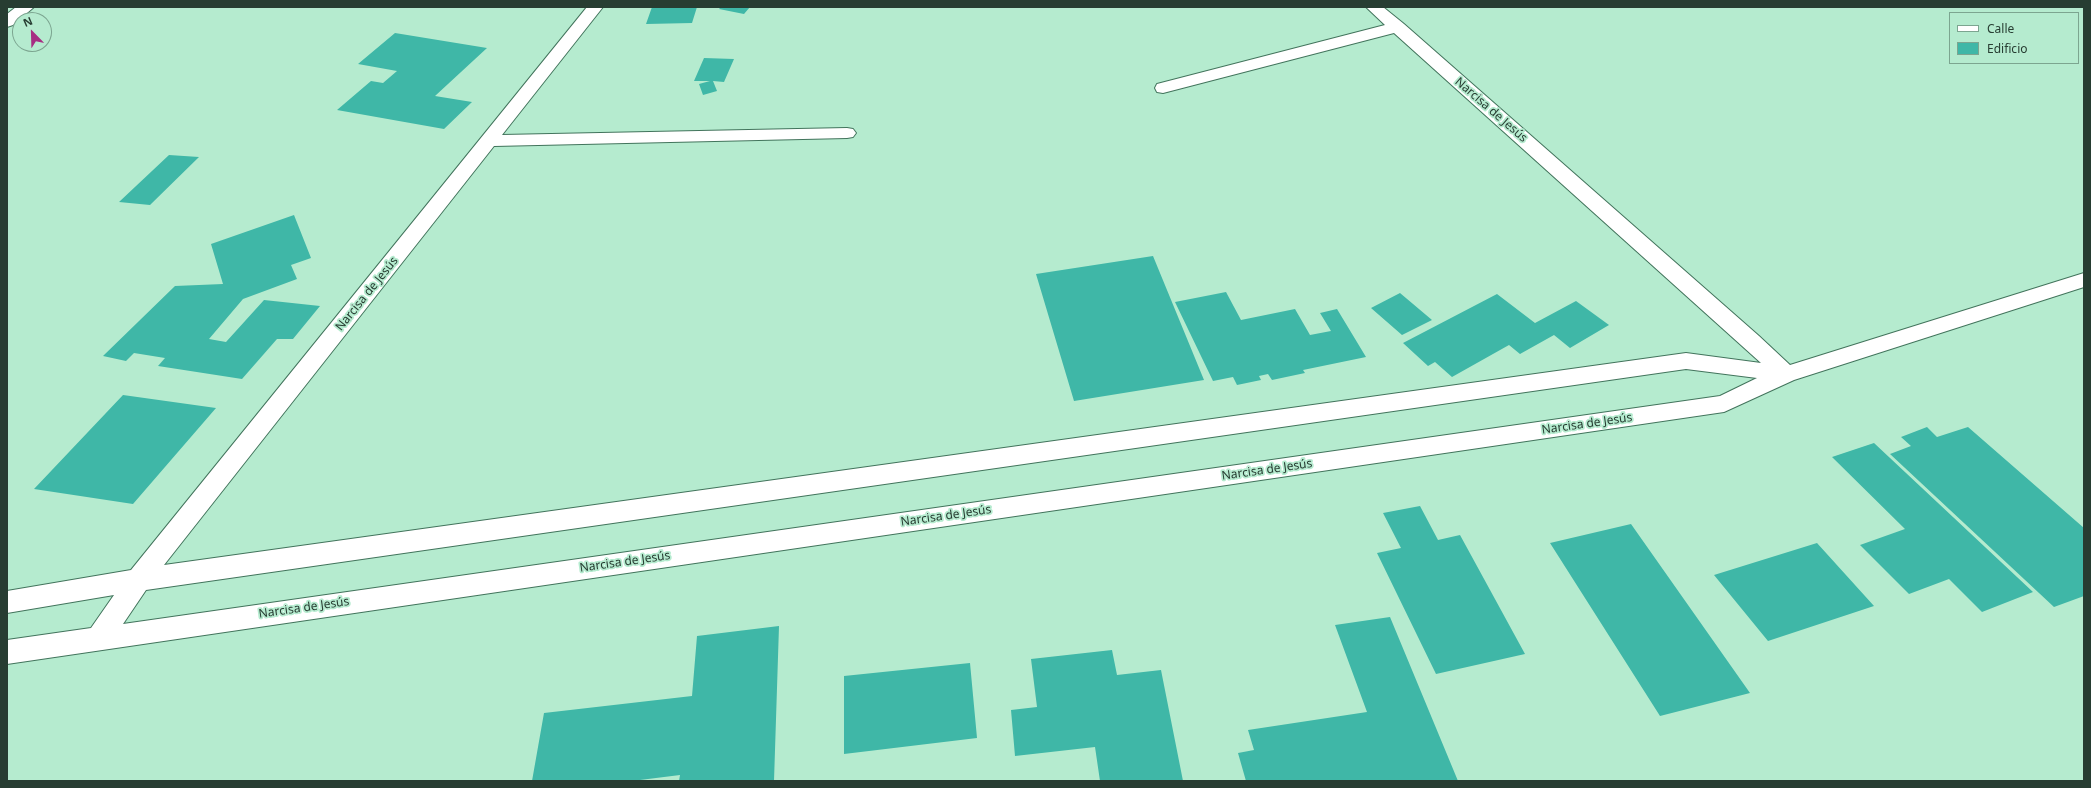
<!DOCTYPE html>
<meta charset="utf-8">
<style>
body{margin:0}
#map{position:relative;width:2091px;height:788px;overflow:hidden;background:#b5ebcf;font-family:"Noto Sans",sans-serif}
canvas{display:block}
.frame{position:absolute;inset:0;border:8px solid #273d32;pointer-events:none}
.legend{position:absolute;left:1949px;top:12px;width:130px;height:52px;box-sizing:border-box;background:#b5ebcf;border:1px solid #7ca590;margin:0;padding:5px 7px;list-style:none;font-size:12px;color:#273d32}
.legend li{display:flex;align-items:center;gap:8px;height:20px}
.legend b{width:20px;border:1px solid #7ca590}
.north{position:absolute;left:12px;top:12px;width:40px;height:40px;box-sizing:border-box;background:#b5ebcf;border:1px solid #7ca590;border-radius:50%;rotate:337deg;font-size:11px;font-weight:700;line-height:16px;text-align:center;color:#273d32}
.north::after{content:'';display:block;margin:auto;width:14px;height:18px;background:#a72e83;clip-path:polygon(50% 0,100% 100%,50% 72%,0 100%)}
</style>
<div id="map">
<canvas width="2091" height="788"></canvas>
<div class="frame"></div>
<ul class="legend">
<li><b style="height:5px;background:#fff"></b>Calle</li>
<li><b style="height:11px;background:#3fb7a7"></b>Edificio</li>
</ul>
<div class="north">N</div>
</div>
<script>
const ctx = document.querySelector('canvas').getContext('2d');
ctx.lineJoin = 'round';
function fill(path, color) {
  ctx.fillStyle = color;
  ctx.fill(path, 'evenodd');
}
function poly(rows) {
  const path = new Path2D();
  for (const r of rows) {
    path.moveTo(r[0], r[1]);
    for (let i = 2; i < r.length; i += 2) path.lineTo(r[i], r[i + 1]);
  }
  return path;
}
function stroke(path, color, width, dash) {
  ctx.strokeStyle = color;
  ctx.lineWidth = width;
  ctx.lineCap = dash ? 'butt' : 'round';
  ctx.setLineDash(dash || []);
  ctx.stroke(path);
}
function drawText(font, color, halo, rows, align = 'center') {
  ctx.font = font + ' "Noto Sans",sans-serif';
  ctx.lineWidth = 3.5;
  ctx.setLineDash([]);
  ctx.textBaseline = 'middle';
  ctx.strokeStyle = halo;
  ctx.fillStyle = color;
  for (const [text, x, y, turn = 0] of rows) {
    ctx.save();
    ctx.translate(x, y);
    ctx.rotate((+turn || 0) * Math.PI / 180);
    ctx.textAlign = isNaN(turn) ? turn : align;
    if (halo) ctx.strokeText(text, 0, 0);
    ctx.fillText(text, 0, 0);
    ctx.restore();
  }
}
fill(poly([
 [652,7,697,7,692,23,646,24],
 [721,7,750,7,744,14,719,9],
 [395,33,487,48,435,96,472,102,444,129,337,110,371,81,383,83,397,71,358,64],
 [704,58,734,59,724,82,713,81,717,91,703,95,699,84,710,81,694,81],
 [169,155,199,157,150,205,119,202],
 [294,215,311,258,291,265,297,279,243,299,209,339,226,342,264,300,320,306,293,339,277,339,242,379,158,366,165,358,134,353,126,361,103,356,175,286,223,284,211,244],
 [1153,256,1204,380,1074,401,1036,274],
 [1226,292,1241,320,1295,309,1310,335,1331,331,1320,313,1337,309,1366,357,1303,370,1305,373,1272,380,1268,374,1259,376,1261,380,1237,385,1233,377,1213,381,1175,302],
 [1400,293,1432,320,1402,335,1371,308],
 [1497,294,1535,323,1576,301,1609,325,1570,348,1554,335,1520,354,1509,345,1452,377,1435,362,1428,366,1403,343],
 [123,395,216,408,133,504,34,489],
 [1927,427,1937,437,1968,427,2084,528,2084,596,2054,607,1890,454,1911,446,1901,437],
 [1874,443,2033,592,1982,612,1949,579,1909,594,1860,545,1905,529,1832,457],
 [1420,506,1438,540,1460,535,1525,654,1436,674,1377,553,1401,548,1383,513],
 [1631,524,1750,693,1660,716,1550,543],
 [1817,543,1874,606,1768,641,1714,575],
 [1390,617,1458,781,1246,781,1238,753,1254,750,1248,730,1367,712,1335,625],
 [779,626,774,781,679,781,680,775,632,781,532,781,544,713,692,696,697,636],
 [1112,650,1117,675,1161,670,1183,781,1100,781,1095,747,1015,756,1011,710,1037,707,1031,659],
 [970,663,977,738,844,754,844,676]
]), '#3fb7a7');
const minor = poly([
 [16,7,34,7,13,25,7,27,7,14,16,7],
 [587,7,603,7,502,135,847,128,853,129,856,133,853,137,847,138,494,146,164,565,1686,353,1761,363,1394,33,1163,93,1157,92,1155,88,1157,84,1385,25,1366,7,1383,7,1404,24,1759,336,1790,365,2084,273,2084,287,1794,380,1724,412,7,664,7,640,91,628,114,595,7,613,7,591,131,570,587,7],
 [1686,369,1757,378,1720,396,123,624,146,590,1686,369]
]);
stroke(minor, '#42745c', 2);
fill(minor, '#fff');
drawText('12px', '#273d32', '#b5ebcf', [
 ["Narcisa de Jesús",1491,110,41],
 ["Narcisa de Jesús",367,294,-51],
 ["Narcisa de Jesús",1587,424,-8],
 ["Narcisa de Jesús",1267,470,-8],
 ["Narcisa de Jesús",946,516,-8],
 ["Narcisa de Jesús",625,562,-8],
 ["Narcisa de Jesús",304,608,-8]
]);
</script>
